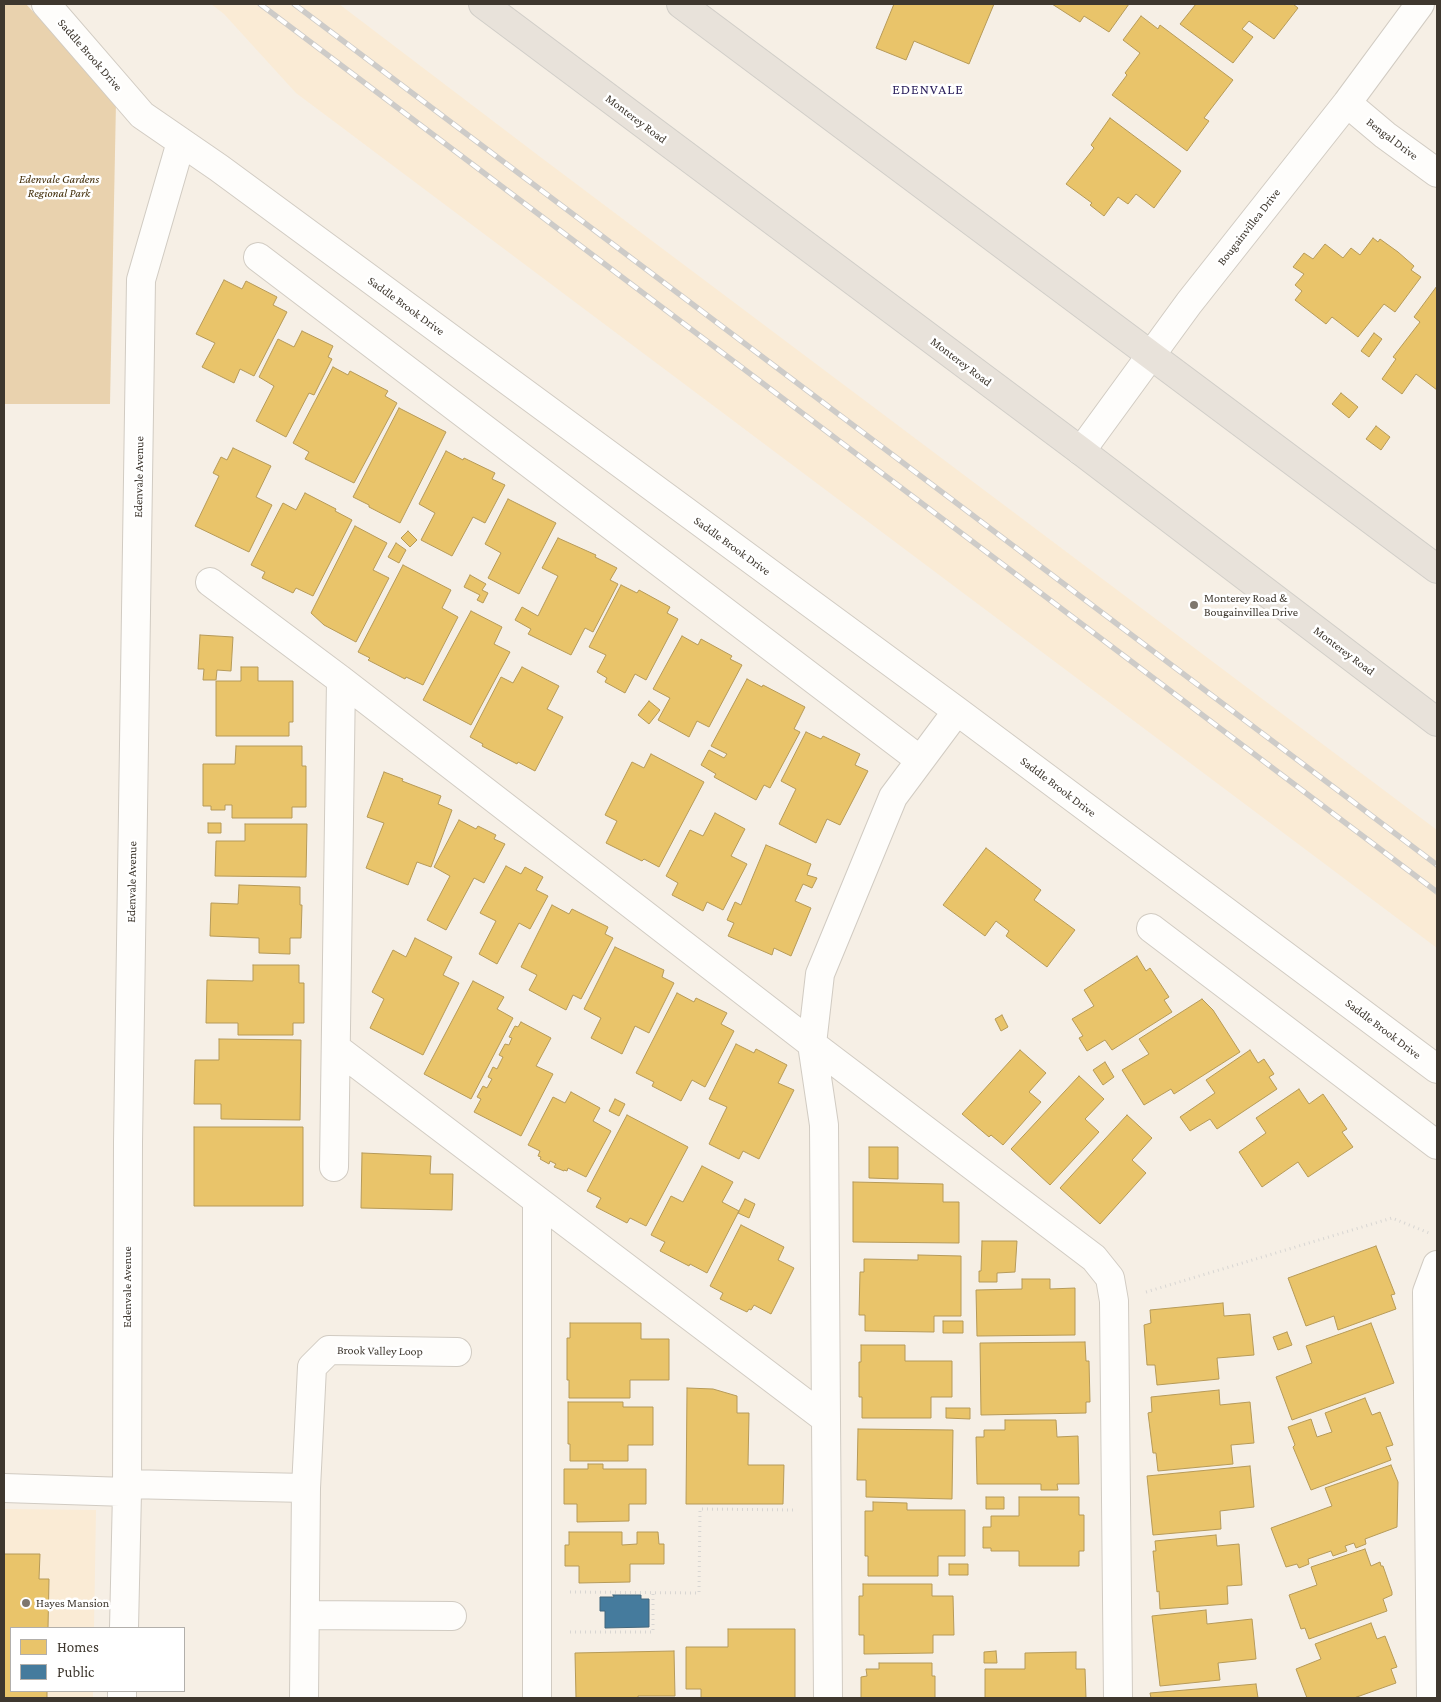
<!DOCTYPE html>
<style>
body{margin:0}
#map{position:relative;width:1441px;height:1702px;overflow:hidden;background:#f6efe5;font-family:"Crimson Pro",serif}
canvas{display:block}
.frame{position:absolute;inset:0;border:5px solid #3e372e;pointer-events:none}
.legend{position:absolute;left:10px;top:1627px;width:175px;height:65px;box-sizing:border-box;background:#fff;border:1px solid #b2afab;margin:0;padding:6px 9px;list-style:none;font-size:15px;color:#3e372e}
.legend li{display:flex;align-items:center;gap:10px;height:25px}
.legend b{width:25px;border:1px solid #b2afab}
</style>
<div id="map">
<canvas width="1441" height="1702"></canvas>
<div class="frame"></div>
<ul class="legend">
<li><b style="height:14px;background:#e9c46a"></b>Homes</li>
<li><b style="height:14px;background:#457b9d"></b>Public</li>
</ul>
</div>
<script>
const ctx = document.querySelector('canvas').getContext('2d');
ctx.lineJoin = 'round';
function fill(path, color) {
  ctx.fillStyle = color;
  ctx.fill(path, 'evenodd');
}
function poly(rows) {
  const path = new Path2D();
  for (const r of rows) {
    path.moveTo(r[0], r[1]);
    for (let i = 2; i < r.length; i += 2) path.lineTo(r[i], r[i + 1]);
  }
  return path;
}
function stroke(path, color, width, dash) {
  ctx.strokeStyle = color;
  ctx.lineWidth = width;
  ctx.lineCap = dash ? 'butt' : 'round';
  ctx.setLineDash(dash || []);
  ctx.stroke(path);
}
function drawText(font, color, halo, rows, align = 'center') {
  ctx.font = font + ' "Crimson Pro",serif';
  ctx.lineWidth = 5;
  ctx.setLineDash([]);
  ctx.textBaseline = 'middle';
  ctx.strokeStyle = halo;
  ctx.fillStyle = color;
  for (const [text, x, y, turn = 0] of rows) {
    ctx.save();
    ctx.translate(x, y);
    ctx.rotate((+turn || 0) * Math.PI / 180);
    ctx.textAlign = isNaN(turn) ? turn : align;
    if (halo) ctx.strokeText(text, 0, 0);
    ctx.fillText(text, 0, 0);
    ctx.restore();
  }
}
fill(poly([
 [211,4,339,4,543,159,1437,830,1437,948,296,93,224,14],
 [4,1509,96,1510,94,1628,11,1628,11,1691,93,1691,93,1698,4,1698]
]), '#faebd5');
fill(poly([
 [4,4,26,4,116,102,110,404,4,404]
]), '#e9d2ae');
const homes = poly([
 [894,4,994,4,969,64,914,41,906,60,876,48,894,4],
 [1052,4,1129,4,1109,32,1084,16,1080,22,1052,4],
 [1196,4,1293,4,1298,8,1274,39,1249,21,1242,29,1253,37,1233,63,1180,24,1196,4],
 [1141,16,1158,29,1160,25,1233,80,1204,118,1209,121,1187,151,1112,95,1127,75,1125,73,1140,53,1123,40,1141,16],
 [1110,118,1181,171,1154,208,1136,194,1128,204,1118,197,1104,216,1090,205,1092,203,1066,184,1094,148,1091,145,1110,118],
 [1373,238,1378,242,1380,239,1398,252,1414,266,1411,270,1421,277,1395,312,1384,304,1358,337,1332,317,1326,324,1295,300,1302,291,1295,285,1304,274,1293,267,1304,253,1313,259,1325,244,1343,258,1351,248,1360,255,1373,238],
 [224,280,242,289,246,281,277,297,273,305,287,312,254,376,240,369,234,383,202,367,215,343,196,334,224,280],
 [1437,286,1437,390,1416,374,1402,394,1382,379,1396,359,1393,357,1420,322,1414,317,1437,286],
 [302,331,333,346,328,357,332,359,314,395,309,393,286,437,256,421,274,386,259,377,278,339,294,347,302,331],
 [1374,333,1382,339,1369,357,1361,351,1374,333],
 [333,367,348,375,350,371,388,391,385,396,397,403,354,483,305,459,309,452,293,443,333,367],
 [1341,393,1358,407,1349,418,1332,404,1341,393],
 [399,408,446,432,400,523,369,507,369,505,353,497,399,408],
 [1376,426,1390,437,1381,450,1366,439,1376,426],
 [233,448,271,466,256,497,272,505,249,552,195,526,219,476,213,473,221,457,227,460,233,448],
 [446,451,463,460,464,458,495,473,492,479,505,485,485,523,473,517,452,556,421,540,435,513,419,504,446,451],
 [305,493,336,509,335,511,352,520,313,596,296,588,293,593,262,578,265,572,251,565,283,503,296,510,305,493],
 [508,499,556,523,519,594,488,578,501,553,485,544,508,499],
 [355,526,387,543,373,570,389,578,356,642,324,625,311,613,355,526],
 [408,531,417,540,410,547,401,538,408,531],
 [558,538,596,555,595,557,617,568,610,580,618,584,593,632,585,628,571,655,528,634,531,629,515,620,522,607,538,616,558,576,542,568,558,538],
 [396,543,406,550,399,563,388,557,396,543],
 [403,565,451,590,442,608,458,617,423,685,406,677,405,679,368,660,370,658,358,652,403,565],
 [470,575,486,584,482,590,488,593,483,603,477,600,480,595,464,587,470,575],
 [621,585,637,593,639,590,670,607,667,613,678,619,646,680,635,674,625,693,605,682,607,678,597,672,606,655,589,647,621,585],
 [471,611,502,627,494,644,510,652,471,725,423,700,471,611],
 [200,635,233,637,231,671,217,670,216,680,203,680,204,669,198,669,200,635],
 [682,636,698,645,701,639,732,656,730,659,742,665,709,727,697,721,689,737,658,720,670,698,653,689,682,636],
 [241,667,258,667,258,681,293,681,293,722,289,722,289,736,216,736,216,681,241,681,241,667],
 [522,667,559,686,547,709,563,717,535,771,518,762,517,764,482,746,483,744,470,737,501,677,513,683,522,667],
 [747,679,762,687,763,685,805,707,794,729,800,732,770,788,764,785,756,800,714,777,716,774,701,765,709,750,724,758,727,754,711,746,747,679],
 [649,701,660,710,649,724,638,715,649,701],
 [806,732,821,739,823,736,860,754,855,765,868,771,840,825,827,819,816,843,779,824,796,789,781,781,806,732],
 [236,746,302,746,302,766,306,766,306,807,292,807,292,818,232,818,232,805,225,805,225,810,211,810,211,806,203,806,203,764,235,764,236,746],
 [651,754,704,782,659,867,644,859,642,861,606,843,617,821,605,815,632,762,644,768,651,754],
 [384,772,403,779,402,781,441,796,438,804,452,810,431,867,417,862,408,885,366,868,384,823,367,817,384,772],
 [715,813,745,829,731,856,747,864,723,910,707,902,703,911,672,895,678,883,666,876,690,830,703,836,715,813],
 [459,820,476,829,478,826,496,835,494,839,505,844,484,883,474,878,446,930,427,920,450,876,434,867,459,820],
 [208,823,221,823,221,833,208,833,208,823],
 [245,824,307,824,306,877,215,876,216,841,245,841,245,824],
 [766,845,811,864,807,875,817,878,812,888,803,884,795,901,811,908,791,956,774,948,772,955,728,936,734,923,727,920,735,902,741,905,766,845],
 [986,848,1041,890,1034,900,1075,930,1047,967,1006,936,1009,931,996,921,985,936,943,905,986,848],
 [506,866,521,874,525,867,543,877,536,890,548,896,530,929,519,923,497,964,479,954,496,921,480,913,506,866],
 [239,885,300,887,300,905,302,905,301,938,290,938,290,954,259,953,259,938,210,936,211,903,238,904,239,885],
 [552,905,569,914,572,909,608,927,605,934,613,938,581,999,573,995,566,1010,529,990,537,975,521,967,552,905],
 [415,938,452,957,443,975,459,983,423,1055,370,1028,384,999,372,992,393,950,406,957,415,938],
 [615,947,664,970,662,977,674,983,649,1033,635,1026,622,1054,591,1038,601,1018,584,1009,615,947],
 [1137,956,1146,971,1150,968,1169,997,1164,1000,1172,1012,1112,1050,1105,1040,1087,1051,1079,1038,1083,1036,1072,1019,1094,1006,1084,990,1137,956],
 [253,965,299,965,299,983,304,983,304,1023,293,1023,293,1035,238,1035,238,1023,206,1023,207,980,253,981,253,965],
 [473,981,504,997,497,1009,513,1018,471,1099,424,1074,473,981],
 [677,993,694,1002,696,998,727,1013,721,1024,734,1031,705,1087,692,1080,681,1101,652,1086,654,1082,636,1073,677,993],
 [1202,999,1213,1010,1240,1052,1174,1094,1171,1089,1144,1105,1122,1070,1149,1054,1139,1039,1202,999],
 [1002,1015,1008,1027,1001,1031,995,1019,1002,1015],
 [521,1022,551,1038,536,1066,553,1074,521,1136,474,1112,481,1099,477,1097,483,1086,487,1088,492,1079,488,1077,493,1067,497,1069,503,1057,499,1055,505,1044,509,1045,512,1038,509,1037,515,1026,518,1027,521,1022],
 [219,1039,301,1040,300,1120,221,1119,221,1104,194,1104,195,1060,219,1060,219,1039],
 [736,1044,754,1053,756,1049,787,1065,778,1083,794,1090,759,1159,743,1151,739,1159,709,1144,727,1107,709,1099,736,1044],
 [1020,1050,1046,1073,1029,1092,1041,1102,1003,1145,991,1135,989,1137,962,1114,1020,1050],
 [1250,1050,1258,1063,1264,1059,1274,1074,1269,1077,1277,1089,1217,1129,1210,1119,1190,1131,1180,1117,1215,1093,1206,1080,1250,1050],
 [1105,1062,1114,1077,1103,1085,1093,1070,1105,1062],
 [1079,1076,1104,1099,1085,1119,1099,1132,1050,1185,1011,1149,1079,1076],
 [1299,1089,1309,1104,1323,1094,1347,1129,1342,1132,1353,1147,1308,1177,1298,1162,1262,1187,1239,1152,1266,1133,1256,1118,1299,1089],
 [571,1092,600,1108,593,1121,611,1131,586,1177,568,1168,567,1171,564,1170,564,1171,554,1167,556,1164,550,1161,549,1164,540,1159,541,1157,538,1156,540,1151,528,1145,553,1097,565,1103,571,1092],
 [615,1099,625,1104,619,1116,609,1111,615,1099],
 [627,1115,688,1147,646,1226,630,1218,627,1223,596,1207,601,1198,587,1191,627,1115],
 [1127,1115,1152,1138,1132,1160,1146,1173,1100,1224,1060,1188,1127,1115],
 [194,1127,303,1127,303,1206,194,1206,194,1127],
 [869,1147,898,1147,898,1179,869,1178,869,1147],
 [362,1153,431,1156,430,1174,453,1174,452,1210,361,1208,362,1153],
 [702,1166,733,1182,722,1202,739,1211,707,1273,690,1264,689,1266,660,1251,665,1242,651,1235,671,1196,683,1202,702,1166],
 [853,1182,943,1184,943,1202,959,1202,959,1243,853,1242,853,1182],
 [745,1199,755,1204,749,1218,738,1213,745,1199],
 [741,1225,784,1247,778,1260,794,1268,771,1314,754,1305,751,1310,749,1309,747,1312,720,1299,723,1293,710,1286,741,1225],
 [982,1241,1017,1241,1015,1272,997,1273,997,1282,979,1282,979,1271,981,1271,982,1241],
 [1376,1246,1395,1294,1391,1295,1396,1309,1338,1330,1334,1316,1306,1326,1288,1278,1376,1246],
 [918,1255,961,1256,961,1316,934,1316,934,1332,865,1331,865,1315,859,1315,860,1272,864,1272,864,1259,918,1260,918,1255],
 [1022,1279,1050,1279,1050,1289,1075,1288,1075,1335,977,1336,976,1290,1022,1289,1022,1279],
 [1223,1303,1224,1316,1250,1314,1254,1355,1217,1358,1219,1379,1157,1385,1155,1365,1147,1365,1144,1325,1151,1323,1150,1310,1223,1303],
 [943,1321,963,1321,963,1333,943,1333,943,1321],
 [570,1323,641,1323,641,1339,669,1339,669,1380,630,1380,630,1398,569,1398,569,1380,567,1380,567,1338,570,1338,570,1323],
 [1371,1323,1394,1383,1292,1420,1276,1377,1312,1363,1306,1346,1371,1323],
 [1287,1332,1292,1345,1278,1350,1273,1337,1287,1332],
 [1085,1342,1086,1361,1089,1361,1090,1402,1086,1402,1086,1413,981,1415,980,1343,1085,1342],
 [861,1345,905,1345,905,1361,952,1361,952,1397,931,1397,931,1418,862,1418,862,1397,859,1397,859,1362,861,1362,861,1345],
 [687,1388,713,1389,737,1396,737,1413,749,1413,748,1465,784,1465,783,1504,686,1504,687,1388],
 [1219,1390,1220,1405,1250,1402,1254,1443,1231,1445,1233,1464,1158,1471,1156,1453,1153,1453,1148,1413,1152,1412,1151,1397,1219,1390],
 [1365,1398,1372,1415,1380,1412,1393,1445,1386,1447,1391,1460,1311,1490,1293,1447,1295,1445,1288,1427,1311,1419,1317,1437,1332,1432,1325,1413,1365,1398],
 [568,1402,623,1402,623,1407,653,1407,653,1445,628,1445,628,1461,570,1461,570,1444,568,1444,568,1402],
 [946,1408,970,1408,970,1419,946,1418,946,1408],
 [1005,1420,1056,1420,1057,1437,1078,1436,1079,1484,1057,1484,1058,1490,1041,1490,1041,1484,977,1484,976,1437,984,1437,984,1430,1005,1430,1005,1420],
 [858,1429,953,1430,952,1499,866,1497,866,1480,857,1480,858,1429],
 [588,1464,603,1464,603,1469,646,1469,646,1504,629,1504,629,1521,577,1522,577,1504,564,1504,564,1469,588,1469,588,1464],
 [1391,1465,1398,1482,1397,1527,1365,1539,1366,1544,1356,1548,1354,1543,1345,1546,1347,1551,1333,1556,1331,1551,1308,1559,1309,1564,1299,1568,1297,1564,1286,1567,1271,1528,1332,1506,1325,1488,1391,1465],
 [1250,1466,1254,1507,1220,1511,1221,1529,1153,1535,1147,1476,1250,1466],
 [986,1497,1004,1497,1004,1509,986,1509,986,1497],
 [1019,1497,1079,1497,1079,1515,1084,1515,1084,1551,1079,1551,1079,1566,1019,1566,1019,1551,991,1551,991,1548,983,1548,983,1527,991,1527,991,1516,1019,1516,1019,1497],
 [873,1502,907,1503,907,1510,965,1510,965,1556,938,1556,938,1576,868,1576,868,1556,865,1556,865,1511,873,1511,873,1502],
 [569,1532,622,1532,622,1545,637,1544,637,1532,658,1532,659,1544,664,1544,664,1564,630,1564,630,1582,579,1583,579,1566,565,1566,565,1545,569,1545,569,1532],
 [1216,1535,1217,1546,1239,1544,1242,1585,1227,1586,1228,1604,1160,1609,1159,1591,1157,1592,1153,1551,1156,1551,1155,1541,1216,1535],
 [1365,1549,1371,1566,1380,1562,1381,1566,1383,1566,1392,1592,1392,1595,1383,1599,1387,1611,1309,1639,1305,1628,1301,1629,1289,1595,1317,1585,1311,1567,1365,1549],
 [4,1554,40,1554,39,1579,49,1579,48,1628,11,1628,11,1691,47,1691,47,1698,4,1698,4,1554],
 [949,1564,968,1564,968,1575,949,1575,949,1564],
 [863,1584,932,1584,932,1596,953,1596,954,1635,933,1635,933,1653,864,1654,864,1635,859,1635,859,1596,863,1596,863,1584],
 [1206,1610,1207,1624,1252,1619,1256,1659,1218,1663,1220,1680,1160,1686,1152,1616,1206,1610],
 [1371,1623,1377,1639,1385,1636,1397,1667,1391,1669,1396,1683,1354,1698,1307,1698,1296,1669,1321,1659,1315,1644,1371,1623],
 [728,1629,795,1629,795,1698,701,1698,701,1689,686,1689,686,1647,728,1647,728,1629],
 [674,1651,675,1696,638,1696,638,1698,576,1698,575,1653,674,1651],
 [996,1651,997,1663,984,1663,984,1652,996,1651],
 [1076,1652,1076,1669,1085,1669,1086,1698,985,1698,985,1669,1025,1669,1025,1653,1076,1652],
 [879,1663,932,1663,932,1676,935,1676,935,1698,861,1698,861,1677,867,1676,866,1669,879,1669,879,1663],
 [1256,1684,1258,1698,1151,1698,1150,1693,1256,1684]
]);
fill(homes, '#e9c46a');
stroke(homes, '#b69a58', 1);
const public = poly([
 [613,1595,641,1595,641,1599,649,1599,649,1627,605,1628,605,1611,600,1611,600,1597,614,1597,613,1595]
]);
fill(public, '#457b9d');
stroke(public, '#43677c', 1);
const minor = poly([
 [46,4,142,115,219,168,957,711,1437,1069],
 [1347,103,1385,135,1437,173],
 [258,257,920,760],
 [1081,451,1189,303,1347,103,1420,4],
 [210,582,341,680,812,1044,1094,1258,1110,1278,1114,1301,1118,1698],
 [1151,928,1437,1145],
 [336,1048,826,1419,828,1698],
 [334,1167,341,680],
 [537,1201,537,1698],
 [826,1419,824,1125,812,1044,820,974,893,797,957,711],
 [126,1484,306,1488],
 [4,1488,127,1492],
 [305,1615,452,1616],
 [124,1628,127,1492,128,1142,141,280,181,142],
 [122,1698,122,1691],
 [304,1698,306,1488,312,1367,329,1350,457,1352],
 [1431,1698,1427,1292,1437,1265]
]);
const major = poly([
 [483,4,1081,451,1437,722],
 [681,4,1437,569]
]);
stroke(minor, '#d1cbc2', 30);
stroke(major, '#d1cec8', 30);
stroke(poly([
 [1146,1292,1392,1218,1429,1233],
 [570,1592,699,1593,700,1509,794,1510],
 [570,1632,653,1632,653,1592]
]), '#d8d6d3', 3, [1, 4]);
stroke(minor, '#fefdfb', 28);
stroke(major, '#e8e2da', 28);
const rail = poly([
 [260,4,1437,892],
 [294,4,1437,865]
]);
stroke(rail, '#cdcbc8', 5.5);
stroke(rail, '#fff', 4, [11]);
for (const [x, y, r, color] of [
 [1194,605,5,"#7e776e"],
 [26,1603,5,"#7e776e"]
]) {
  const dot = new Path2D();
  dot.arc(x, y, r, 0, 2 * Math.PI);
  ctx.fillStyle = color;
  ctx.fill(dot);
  stroke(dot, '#fff', 2);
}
drawText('12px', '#3e372e', '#fff', [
 ["Saddle Brook Drive",90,55,49],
 ["Monterey Road",636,119,37],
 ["Bengal Drive",1392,139,37],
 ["Bougainvillea Drive",1249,227,-52],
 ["Saddle Brook Drive",406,306,36],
 ["Monterey Road",961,362,37],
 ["Edenvale Avenue",139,477,-89],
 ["Saddle Brook Drive",732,546,36],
 ["Monterey Road",1344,651,37],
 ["Saddle Brook Drive",1058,787,37],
 ["Edenvale Avenue",132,882,-89],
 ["Saddle Brook Drive",1383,1029,37],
 ["Edenvale Avenue",127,1287,-90],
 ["Brook Valley Loop",380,1351,1]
]);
drawText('italic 12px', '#412c07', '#fff', [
 ["Edenvale Gardens",59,179],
 ["Regional Park",59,193]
]);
drawText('12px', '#3e372e', '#fff', [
 ["Monterey Road &",1204,598],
 ["Bougainvillea Drive",1204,612],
 ["Hayes Mansion",36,1603]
], 'left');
ctx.letterSpacing = '1px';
drawText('14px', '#2f245f', '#fff', [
 ["EDENVALE",928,90]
]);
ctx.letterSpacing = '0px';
</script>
